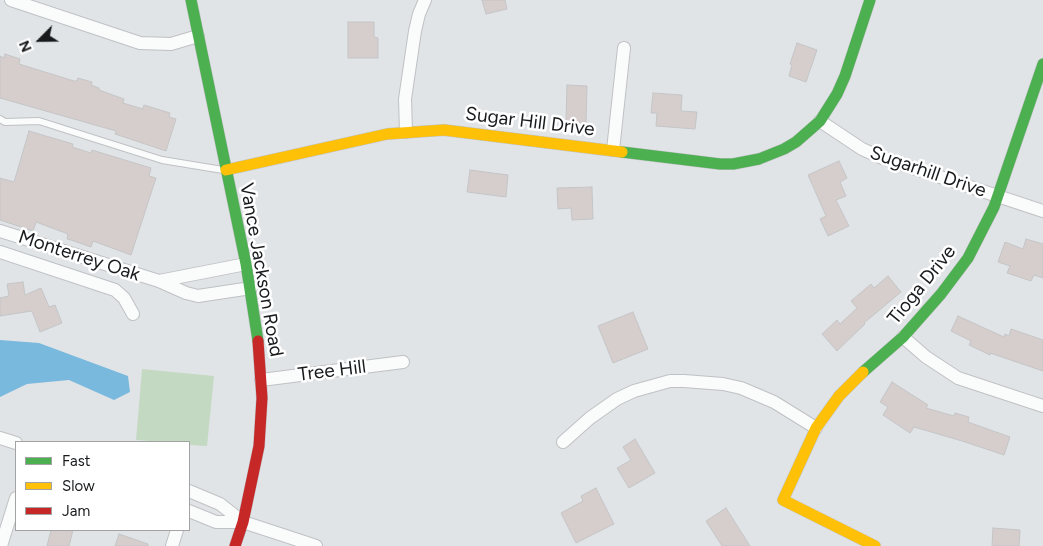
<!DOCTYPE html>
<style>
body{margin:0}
#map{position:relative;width:1043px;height:546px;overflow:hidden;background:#e1e4e7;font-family:Figtree,sans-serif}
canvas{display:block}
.legend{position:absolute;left:15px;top:441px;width:175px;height:90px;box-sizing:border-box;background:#fff;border:1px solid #a3a3a4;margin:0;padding:6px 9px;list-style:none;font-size:15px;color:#181a1c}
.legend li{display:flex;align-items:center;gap:10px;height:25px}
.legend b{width:25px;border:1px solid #a3a3a4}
.north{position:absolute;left:15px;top:15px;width:50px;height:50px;-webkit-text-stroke:4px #fff;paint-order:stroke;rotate:247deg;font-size:14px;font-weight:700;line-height:20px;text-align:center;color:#181a1c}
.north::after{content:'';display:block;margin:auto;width:18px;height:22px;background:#181a1c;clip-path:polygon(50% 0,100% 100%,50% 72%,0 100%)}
</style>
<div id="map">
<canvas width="1043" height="546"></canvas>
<ul class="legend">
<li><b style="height:6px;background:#4caf50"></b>Fast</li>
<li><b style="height:6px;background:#ffc107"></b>Slow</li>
<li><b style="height:6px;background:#c62828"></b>Jam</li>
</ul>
<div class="north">N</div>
</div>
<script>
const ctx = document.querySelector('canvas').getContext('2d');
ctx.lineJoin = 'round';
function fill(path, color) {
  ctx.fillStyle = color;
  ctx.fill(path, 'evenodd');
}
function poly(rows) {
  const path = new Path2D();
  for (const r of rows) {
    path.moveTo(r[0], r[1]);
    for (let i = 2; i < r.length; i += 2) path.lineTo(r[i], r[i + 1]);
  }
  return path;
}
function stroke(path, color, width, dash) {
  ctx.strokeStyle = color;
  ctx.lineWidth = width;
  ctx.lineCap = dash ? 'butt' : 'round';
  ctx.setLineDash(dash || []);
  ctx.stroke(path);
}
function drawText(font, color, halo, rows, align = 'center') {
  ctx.font = font + ' Figtree,sans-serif';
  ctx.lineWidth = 5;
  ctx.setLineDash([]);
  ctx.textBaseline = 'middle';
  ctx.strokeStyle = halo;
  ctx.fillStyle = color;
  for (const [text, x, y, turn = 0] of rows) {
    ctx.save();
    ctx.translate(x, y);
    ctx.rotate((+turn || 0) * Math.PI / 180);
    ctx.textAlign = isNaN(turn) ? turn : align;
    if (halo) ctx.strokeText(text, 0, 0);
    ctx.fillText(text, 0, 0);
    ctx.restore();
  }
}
fill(poly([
 [142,369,214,376,207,446,189,445,189,442,163,442,136,440]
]), '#c4d9c2');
fill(poly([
 [0,340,39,343,128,376,130,392,114,400,69,380,27,384,0,397]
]), '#79b9dd');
const building = poly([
 [482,0,505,0,507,9,486,14,482,0],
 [348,22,374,22,374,37,378,38,378,58,348,58,348,22],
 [797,43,817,50,806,82,789,76,792,65,790,64,797,43],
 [5,54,20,59,19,64,74,81,77,81,78,78,92,82,91,85,99,88,99,90,124,99,123,103,143,109,144,105,170,113,169,117,176,119,166,151,115,134,116,131,0,98,0,56,4,58,5,54],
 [567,85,587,86,586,123,566,122,567,85],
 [653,93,682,95,681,111,697,112,695,129,656,126,657,113,651,113,653,93],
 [29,131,73,144,72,147,91,153,92,150,151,168,149,176,156,178,131,255,93,241,91,247,71,240,67,239,68,234,36,222,33,231,0,220,0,178,14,182,29,131],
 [839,161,847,178,840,182,846,196,836,200,849,226,828,236,820,219,826,216,808,175,839,161],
 [470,170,508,175,506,197,467,192,470,170],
 [592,187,593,219,572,220,571,208,558,209,557,188,592,187],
 [1026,239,1043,244,1043,278,1034,275,1031,281,1007,273,1010,266,998,262,1005,242,1023,249,1026,239],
 [888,276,901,292,864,323,865,324,837,351,822,334,837,320,840,324,857,308,851,301,871,284,874,288,888,276],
 [23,282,25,295,41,288,49,307,55,305,62,323,40,332,32,311,0,316,0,298,9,296,7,284,23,282],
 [633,312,648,349,613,363,598,326,633,312],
 [958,316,1004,337,1005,334,1009,336,1011,329,1043,340,1043,371,990,353,990,355,969,345,971,341,951,331,958,316],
 [892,382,928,405,926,408,954,416,955,413,969,417,968,422,1010,437,1004,455,962,441,914,427,910,433,883,415,888,407,880,402,892,382],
 [635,439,655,473,629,488,617,468,631,460,623,447,635,439],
 [596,488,614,524,576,543,561,513,583,501,581,496,596,488],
 [726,508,750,546,722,546,706,521,726,508],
 [993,528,1020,530,1019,546,992,546,993,528],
 [51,530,73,530,69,546,47,546,51,530],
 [119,534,148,544,148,546,115,546,119,534]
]);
fill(building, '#d6cdcd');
stroke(building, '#c4c5c6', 1);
const lane = poly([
 [0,119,5,122,39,121,162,160,223,170]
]);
const street = poly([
 [11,0,140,43,171,44,198,36],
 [820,121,862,149,880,157,1043,211],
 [406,132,405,99,415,31,419,14,425,0],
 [613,150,624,48],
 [0,231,159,281,186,293,198,296,251,288],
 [0,252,115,290,124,298,133,314],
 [159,281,246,264],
 [903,337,926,357,958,378,1043,406],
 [261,380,403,362],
 [0,438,16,443],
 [563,442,590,418,617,399,634,391,670,381,684,381,723,384,741,388,774,402,816,428],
 [189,491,220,504,243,522],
 [189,511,216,522,243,522,316,546],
 [1,546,16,498],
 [172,546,177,530]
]);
const fast = poly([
 [191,0,246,264,258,341],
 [622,152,720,164,733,164,759,159,784,149,796,142,820,121,837,94,845,76,870,0],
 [863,372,903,337,941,294,968,258,994,207,1043,64]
]);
const slow = poly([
 [226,170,387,134,444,130,622,152],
 [863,372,839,396,816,428,783,500,875,546]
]);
const jam = poly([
 [235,546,243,522,259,446,262,398,258,341]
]);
stroke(lane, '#bfc1c4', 8);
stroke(street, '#bfc1c4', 14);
stroke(fast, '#bfc1c4', 12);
stroke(slow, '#bfc1c4', 12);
stroke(jam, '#bfc1c4', 12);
stroke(lane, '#fafbfb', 6);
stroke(street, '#fafbfb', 12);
stroke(fast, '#4caf50', 11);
stroke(slow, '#ffc107', 11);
stroke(jam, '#c62828', 11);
drawText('19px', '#181a1c', '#fff', [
 ["Sugar Hill Drive",530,122,7],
 ["Sugarhill Drive",928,172,19],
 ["Monterrey Oak",79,256,18],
 ["Vance Jackson Road",261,270,80],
 ["Tioga Drive",922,285,-51],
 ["Tree Hill",332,371,-7]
]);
</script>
